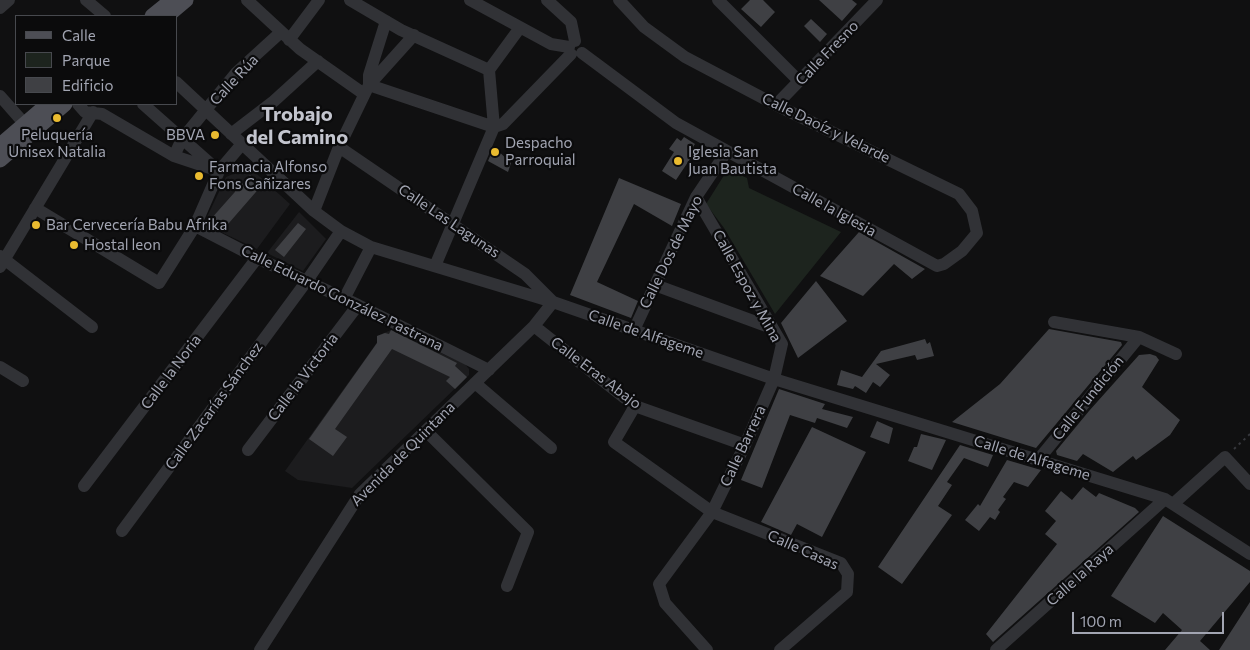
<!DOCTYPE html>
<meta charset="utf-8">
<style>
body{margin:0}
#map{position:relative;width:1250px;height:650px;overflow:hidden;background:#101011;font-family:Commissioner,sans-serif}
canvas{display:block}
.legend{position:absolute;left:15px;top:15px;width:162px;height:90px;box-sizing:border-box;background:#0b0b0c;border:1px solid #47494e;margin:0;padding:6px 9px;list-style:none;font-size:15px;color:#a2a5b2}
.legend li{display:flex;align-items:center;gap:10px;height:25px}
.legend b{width:25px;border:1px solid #47494e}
.scale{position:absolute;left:1072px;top:612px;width:152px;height:22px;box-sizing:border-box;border:2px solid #a2a5b2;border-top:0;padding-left:6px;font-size:15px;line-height:18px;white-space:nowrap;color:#a2a5b2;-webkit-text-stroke:4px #0b0b0c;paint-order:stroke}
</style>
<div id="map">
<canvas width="1250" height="650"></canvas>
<ul class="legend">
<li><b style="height:6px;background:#4d4e55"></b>Calle</li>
<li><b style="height:14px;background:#1d241e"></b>Parque</li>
<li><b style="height:14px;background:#3f4044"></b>Edificio</li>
</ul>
<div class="scale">100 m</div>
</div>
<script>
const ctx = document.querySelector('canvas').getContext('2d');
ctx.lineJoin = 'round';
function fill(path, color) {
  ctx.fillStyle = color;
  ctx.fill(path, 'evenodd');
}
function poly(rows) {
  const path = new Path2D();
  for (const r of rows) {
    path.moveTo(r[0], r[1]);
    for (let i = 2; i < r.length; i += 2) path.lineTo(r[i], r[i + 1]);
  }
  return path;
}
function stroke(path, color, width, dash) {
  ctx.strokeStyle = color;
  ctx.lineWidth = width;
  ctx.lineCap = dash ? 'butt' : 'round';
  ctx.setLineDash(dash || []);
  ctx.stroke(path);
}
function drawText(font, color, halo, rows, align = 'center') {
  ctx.font = font + ' Commissioner,sans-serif';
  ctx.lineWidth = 4.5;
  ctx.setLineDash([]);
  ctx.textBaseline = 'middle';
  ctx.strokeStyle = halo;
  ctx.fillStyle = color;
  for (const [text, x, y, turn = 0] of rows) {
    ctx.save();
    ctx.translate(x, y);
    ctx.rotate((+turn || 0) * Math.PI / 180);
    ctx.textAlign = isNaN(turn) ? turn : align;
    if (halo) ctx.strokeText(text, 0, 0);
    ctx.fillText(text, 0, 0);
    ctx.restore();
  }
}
fill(poly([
 [249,167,290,204,257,249,208,226,206,219,226,177],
 [299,212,326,239,303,271,267,253],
 [391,330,465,364,469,369,469,375,352,488,298,480,285,471,378,341,377,336]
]), '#1c1c1e');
fill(poly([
 [728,169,747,178,749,188,841,232,775,314,724,228,706,204]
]), '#1d241e');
fill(poly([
 [750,0,763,0,775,12,761,27,741,9],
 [819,0,852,0,857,4,842,21],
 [811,19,827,34,820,42,804,26],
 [684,137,695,144,693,147,696,150,676,180,662,171,674,152,669,149,677,138,681,141],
 [494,147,511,163,508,172,488,161],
 [250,175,262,185,222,231,210,220],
 [619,178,681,204,672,226,634,204,597,282,638,301,631,318,570,295],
 [298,223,306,229,284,257,275,250],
 [859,232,925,269,912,279,894,264,863,296,820,276],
 [816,281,847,321,798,358,781,323],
 [1049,329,1121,342,1122,345,1036,448,952,422,1000,384],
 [391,330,457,363,455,366,467,377,455,389,446,381,450,377,392,349,335,429,347,437,333,456,309,439,377,343,377,336,385,333,389,334],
 [925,339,927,344,930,342,934,356,917,360,915,355,876,364,890,375,880,387,873,382,866,393,855,386,853,389,837,385,841,370,862,377,881,351],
 [1150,354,1156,356,1159,360,1142,387,1180,420,1170,435,1136,460,1133,456,1113,472,1083,454,1077,461,1057,455,1056,451,1089,411,1139,355],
 [779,389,825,404,822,409,853,417,847,428,817,418,815,423,790,415,762,488,741,480],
 [877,421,893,428,889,444,870,437],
 [812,427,866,452,822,537,797,524,791,535,761,522],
 [921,434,946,440,932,470,908,461,914,447,917,447],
 [960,445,993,455,988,467,964,458,947,482,952,485,938,506,952,515,902,584,878,567],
 [1007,460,1041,470,1028,487,1014,482,1003,497,1006,499,998,510,1000,512,995,520,990,517,979,531,965,520,978,504,980,506],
 [1083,487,1096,497,1099,493,1135,508,1139,512,993,642,986,634,1057,544,1045,534,1056,521,1045,511,1061,491,1072,500],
 [1163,516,1250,571,1250,582,1200,641,1210,650,1165,650,1182,630,1163,613,1155,623,1111,596],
 [1250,602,1250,650,1219,650]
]), '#3f4044');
stroke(poly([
 [1234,449,1250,434]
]), '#37383d', 2, [2.5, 4]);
stroke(poly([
 [86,0,105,16],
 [247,0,300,49,364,94],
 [350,0,401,30,489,70],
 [470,0,551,44,569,47],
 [547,0,571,22,575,41],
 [718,0,799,81],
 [0,8,9,0],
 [289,40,319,0],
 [582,53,676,123,937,266,944,264,962,251,977,233,972,211,959,194,776,105,685,57,644,27,619,0],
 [176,82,314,211,341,231,371,247,553,302,774,379,1165,499,1250,554],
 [369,85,494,127,489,70,519,29],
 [369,85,369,75,386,21],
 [0,96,30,130],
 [78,104,85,112,102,114,174,156,219,171],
 [143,104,213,166],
 [776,105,877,0],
 [231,134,274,101,318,61],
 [174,156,182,139,236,73,281,32],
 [696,197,782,344,774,379,745,445,712,512,659,584,665,603,707,650],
 [35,208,159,283,195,226,219,171,242,144],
 [314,211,339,147,369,85,414,35],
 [195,226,257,258,358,305,489,370],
 [0,256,92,327],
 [435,266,494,127,503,124,571,54],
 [0,267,93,112],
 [655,285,772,328],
 [344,299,371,247],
 [1054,322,1139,337,1176,354],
 [534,326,635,406,745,445],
 [634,330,696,197,727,151],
 [0,367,23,381],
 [475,383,551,448],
 [635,406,614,442,712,512,841,563,848,574,847,592,780,650],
 [426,431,528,532,507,586],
 [248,450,358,305],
 [1038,460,1139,337],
 [84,486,257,258],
 [1173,504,1225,457,1250,484],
 [122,531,306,282,341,231],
 [260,650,360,494,534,326,553,302,525,274,339,147],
 [996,650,1165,499]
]), '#313236', 12);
stroke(poly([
 [152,16,172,0],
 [167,16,186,0],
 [0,145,48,104],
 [0,160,65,104]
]), '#4d4e55', 15);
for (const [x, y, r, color] of [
 [57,118,5,"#eabb30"],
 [215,135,5,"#eabb30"],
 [495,152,5,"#eabb30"],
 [678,161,5,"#eabb30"],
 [199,176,5,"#eabb30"],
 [36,225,5,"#eabb30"],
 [74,245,5,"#eabb30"]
]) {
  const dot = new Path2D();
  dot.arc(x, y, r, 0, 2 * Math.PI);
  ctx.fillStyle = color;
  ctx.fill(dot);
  stroke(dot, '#0b0b0c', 2);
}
drawText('15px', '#a2a5b2', '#0b0b0c', [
 ["Calle Fresno",827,53,-46],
 ["Calle Rúa",234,80,-47],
 ["Calle Daoíz y Velarde",826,128,26],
 ["Calle la Iglesia",834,210,29],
 ["Calle Las Lagunas",449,221,34],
 ["Calle Dos de Mayo",671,252,-64],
 ["Calle Espoz y Mina",747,286,61],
 ["Calle Eduardo González Pastrana",342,298,26],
 ["Calle de Alfageme",646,334,19],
 ["Calle la Noria",171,372,-53],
 ["Calle Eras Abajo",596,373,37],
 ["Calle la Victoria",303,377,-53],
 ["Calle Fundición",1088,398,-51],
 ["Calle Zacarías Sánchez",214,406,-54],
 ["Calle Barrera",743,446,-65],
 ["Avenida de Quintana",403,454,-45],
 ["Calle de Alfageme",1032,458,17],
 ["Calle Casas",803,550,24],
 ["Calle la Raya",1080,575,-42]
]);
drawText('15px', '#a2a5b2', '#0b0b0c', [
 ["Peluquería",57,135,"center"],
 ["Unisex Natalia",57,152,"center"],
 ["BBVA",205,135,"right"],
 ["Despacho",505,143],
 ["Parroquial",505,160],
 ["Iglesia San",688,152],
 ["Juan Bautista",688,169],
 ["Farmacia Alfonso",209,167],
 ["Fons Cañizares",209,184],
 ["Bar Cervecería Babu Afrika",46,225],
 ["Hostal leon",84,245]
], 'left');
drawText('bold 20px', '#c3c5ce', '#0b0b0c', [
 ["Trobajo",297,114],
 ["del Camino",297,137]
]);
</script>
